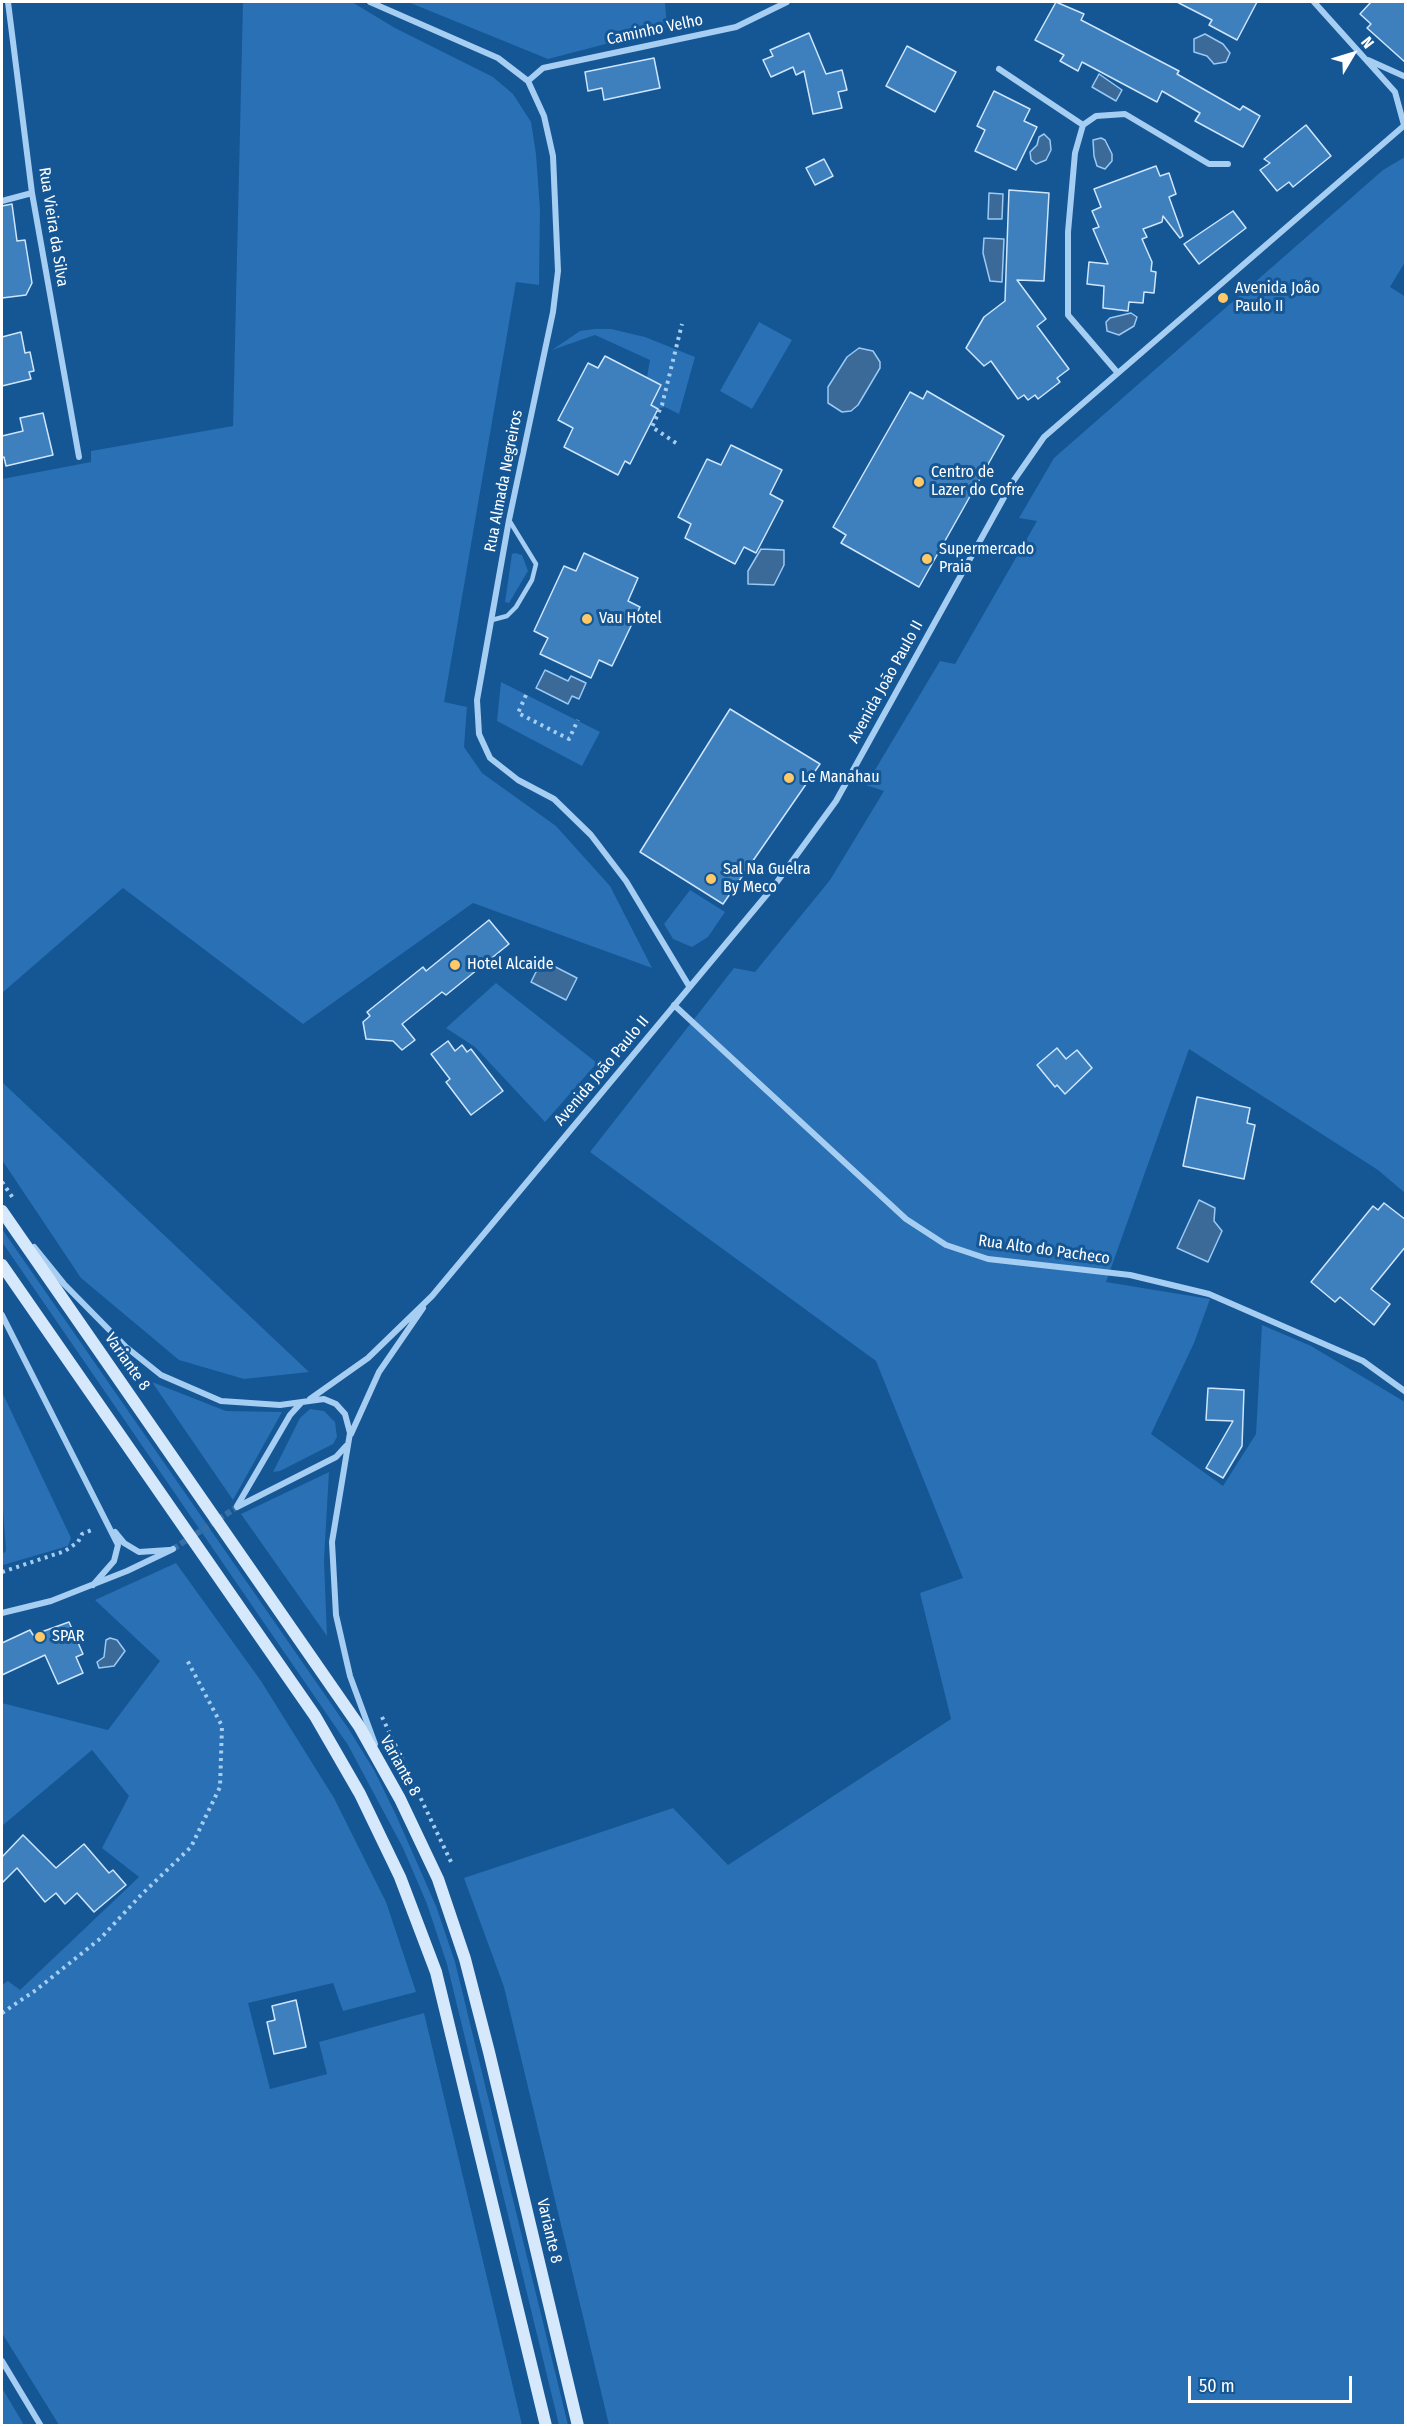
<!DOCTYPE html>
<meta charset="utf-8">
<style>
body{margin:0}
#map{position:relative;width:1407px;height:2427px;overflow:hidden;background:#155695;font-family:"Fira Sans Condensed",sans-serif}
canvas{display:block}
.frame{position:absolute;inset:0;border:3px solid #fff;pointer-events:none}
.north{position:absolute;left:1323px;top:24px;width:60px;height:60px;-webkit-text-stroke:4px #155695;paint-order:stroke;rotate:52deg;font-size:16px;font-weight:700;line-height:24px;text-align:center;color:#fff}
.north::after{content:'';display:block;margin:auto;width:21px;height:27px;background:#fff;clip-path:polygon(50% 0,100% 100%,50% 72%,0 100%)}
.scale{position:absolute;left:1188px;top:2376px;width:164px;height:27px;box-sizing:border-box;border:3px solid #fff;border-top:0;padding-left:8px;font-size:18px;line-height:21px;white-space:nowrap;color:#fff;-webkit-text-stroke:4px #155695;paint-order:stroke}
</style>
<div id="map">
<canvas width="1407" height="2427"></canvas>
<div class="frame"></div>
<div class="north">N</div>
<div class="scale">50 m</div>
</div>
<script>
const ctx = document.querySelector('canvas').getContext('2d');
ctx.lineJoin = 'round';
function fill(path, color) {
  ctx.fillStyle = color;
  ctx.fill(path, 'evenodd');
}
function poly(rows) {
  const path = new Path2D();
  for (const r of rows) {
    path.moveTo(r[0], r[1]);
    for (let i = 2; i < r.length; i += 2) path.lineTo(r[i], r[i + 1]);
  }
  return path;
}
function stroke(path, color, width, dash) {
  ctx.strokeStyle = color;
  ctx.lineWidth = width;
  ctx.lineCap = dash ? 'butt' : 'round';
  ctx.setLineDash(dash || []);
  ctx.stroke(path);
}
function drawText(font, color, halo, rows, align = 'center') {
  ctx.font = font + ' "Fira Sans Condensed",sans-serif';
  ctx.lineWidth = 6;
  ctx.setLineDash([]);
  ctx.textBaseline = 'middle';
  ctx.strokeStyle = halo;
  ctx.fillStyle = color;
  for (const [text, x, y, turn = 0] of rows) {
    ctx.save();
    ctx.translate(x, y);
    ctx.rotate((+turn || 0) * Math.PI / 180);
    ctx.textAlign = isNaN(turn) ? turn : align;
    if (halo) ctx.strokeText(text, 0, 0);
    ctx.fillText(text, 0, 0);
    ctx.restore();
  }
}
fill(poly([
 [243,2,352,2,395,28,493,77,513,94,531,122,536,154,540,210,539,285,516,282,444,702,467,707,464,747,482,773,556,826,610,886,652,968,473,903,303,1024,123,888,2,993,2,479,91,462,91,451,233,426],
 [408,2,665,2,667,28,548,59],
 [1405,157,1405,262,1390,287,1406,297,1405,1193,1378,1170,1189,1049,1106,1282,1210,1299,1194,1343,1151,1434,1223,1486,1256,1434,1262,1325,1311,1346,1405,1402,1405,2425,609,2425,504,1987,464,1878,673,1808,728,1865,951,1719,920,1593,963,1578,876,1361,590,1152,734,968,755,972,830,880,884,791,866,785,940,661,955,664,1037,521,1019,518,1054,458,1383,170],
 [759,322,792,340,752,409,720,391],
 [594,329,611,329,645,337,695,357,679,414,665,407,658,409,651,405,661,385,647,377,650,360,595,335,552,350,580,331],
 [515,553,522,555,528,571,509,603,505,602,512,554],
 [501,682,600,732,582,766,497,721],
 [690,890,725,912,708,937,692,947,673,939,664,924],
 [496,983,597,1063,545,1122,475,1047,446,1028],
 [2,1082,309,1372,244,1379,179,1360,81,1278,2,1160],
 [2,1229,348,1728,374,1770,396,1815,436,1906,455,1962,568,2425,559,2425,447,1964,427,1904,403,1848,348,1745,2,1242],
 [152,1382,226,1411,282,1412,233,1500],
 [2,1392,71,1538,68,1546,3,1565,2,1554,6,1551,2,1495],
 [310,1409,324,1411,335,1422,337,1437,333,1444,280,1471,273,1472,300,1418],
 [329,1472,324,1560,327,1636,241,1514],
 [176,1563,261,1681,334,1798,386,1902,416,1992,343,2011,333,1983,248,2003,270,2089,327,2074,319,2042,424,2013,522,2425,59,2425,2,2333,2,1985,8,1981,20,1990,139,1877,102,1848,129,1796,92,1750,2,1826,2,1703,108,1730,160,1661,95,1600],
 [2,2388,24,2425,2,2425]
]), '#2970b4');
const water = poly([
 [1205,34,1223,44,1230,53,1226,62,1214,64,1207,56,1194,52,1194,39,1205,34],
 [1099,74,1122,90,1116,101,1092,87,1099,74],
 [1044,134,1050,140,1051,150,1046,160,1036,164,1031,160,1030,152,1037,145,1039,137,1044,134],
 [1101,138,1105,140,1112,154,1112,161,1105,169,1097,166,1094,156,1093,140,1101,138],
 [989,193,1003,194,1002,219,988,219,989,193],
 [984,238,1004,239,1002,282,990,281,983,253,984,238],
 [1131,313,1137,317,1134,326,1119,335,1107,331,1106,322,1110,318,1131,313],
 [859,348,873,351,880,362,880,368,858,405,851,411,842,412,828,403,828,387,847,357,859,348],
 [761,549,784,550,784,565,774,585,748,584,748,571,761,549],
 [545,670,568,681,571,676,586,683,579,699,572,696,568,704,536,688,545,670],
 [542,960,577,978,566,1000,531,982,542,960],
 [1199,1200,1215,1208,1214,1221,1222,1231,1208,1262,1177,1248,1199,1200],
 [110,1638,117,1640,125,1651,114,1666,99,1668,97,1662,104,1657,106,1640,110,1638]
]);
fill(water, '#3c6a98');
stroke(water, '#99c9f4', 1.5);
const building = poly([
 [1056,2,1084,14,1081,20,1179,71,1177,74,1240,110,1243,106,1260,116,1243,147,1195,121,1200,113,1162,91,1157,102,1082,62,1078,71,1060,61,1064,55,1035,40,1056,2],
 [1177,2,1257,2,1237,40,1209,25,1212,20,1177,2],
 [1371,2,1406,2,1406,63,1367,28,1371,24,1360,14,1371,2],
 [809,33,826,74,842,70,847,90,838,92,842,108,813,114,804,71,796,75,793,67,771,77,763,60,773,56,770,50,809,33],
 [907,46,956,72,935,112,886,86,907,46],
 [654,58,660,88,604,100,602,88,588,91,585,72,654,58],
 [994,91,1030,109,1024,121,1037,127,1016,170,975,151,985,130,977,126,994,91],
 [1306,125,1331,156,1293,187,1289,182,1277,191,1260,170,1270,163,1264,159,1306,125],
 [824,159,833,176,815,185,806,168,824,159],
 [1156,166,1160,176,1169,173,1176,194,1169,197,1183,236,1180,238,1163,216,1162,222,1143,229,1147,237,1142,239,1152,262,1151,271,1156,272,1154,293,1144,292,1143,303,1129,302,1128,311,1103,308,1104,286,1087,284,1089,262,1108,264,1093,229,1099,227,1092,211,1101,207,1094,189,1156,166],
 [1009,190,1049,193,1044,281,1017,280,1046,319,1037,326,1069,369,1057,378,1060,382,1038,399,1035,395,1028,400,1024,395,1018,399,991,361,984,366,966,348,984,317,1005,301,1009,190],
 [12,204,17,241,25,240,32,283,26,295,2,298,2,206,12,204],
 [1233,211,1246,228,1199,264,1184,244,1233,211],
 [21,332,25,353,30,352,34,371,29,372,31,379,2,386,2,337,21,332],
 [605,356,661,385,651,405,658,409,630,464,625,461,618,475,564,447,573,428,558,420,588,363,598,368,605,356],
 [927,391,1004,436,919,587,841,543,846,535,833,527,910,392,923,399,927,391],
 [43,413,53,455,6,466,4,457,2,458,2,436,23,431,20,418,43,413],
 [731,445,782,470,770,494,783,501,756,553,744,547,735,564,685,538,691,524,678,517,707,459,721,465,731,445],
 [584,553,638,578,628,601,640,607,612,666,599,660,591,678,540,654,548,638,534,631,564,566,576,571,584,553],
 [730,709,820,764,723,904,640,852,730,709],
 [489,920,509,944,446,995,442,992,402,1024,415,1040,402,1050,393,1041,366,1039,363,1022,370,1016,367,1012,423,967,426,971,489,920],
 [448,1041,455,1051,462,1045,467,1052,471,1049,503,1091,471,1115,446,1082,450,1079,431,1054,448,1041],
 [1057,1048,1066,1059,1077,1050,1092,1068,1065,1094,1057,1085,1055,1087,1037,1065,1057,1048],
 [1197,1097,1250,1108,1247,1123,1255,1125,1244,1179,1183,1166,1197,1097],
 [1384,1203,1406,1220,1406,1246,1371,1289,1390,1304,1374,1325,1340,1297,1335,1302,1311,1282,1373,1206,1378,1210,1384,1203],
 [1208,1388,1244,1390,1242,1446,1223,1478,1206,1468,1233,1421,1206,1420,1208,1388],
 [69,1622,83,1654,76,1657,83,1673,58,1684,45,1655,2,1675,2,1643,30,1630,33,1635,69,1622],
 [23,1835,56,1868,84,1844,109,1873,113,1870,126,1885,94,1912,77,1893,65,1904,56,1893,45,1902,17,1868,2,1883,2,1857,23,1835],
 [296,2000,306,2047,274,2054,267,2022,275,2020,272,2006,296,2000]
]);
fill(building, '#3e7fbd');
stroke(building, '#cee6fc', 1.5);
stroke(poly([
 [173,1549,237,1507]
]), '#386fa5', 6, [6, 3]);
stroke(poly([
 [676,443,652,427,662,405,682,324],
 [526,695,518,713,553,731,569,739,578,720],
 [2,1182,13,1198],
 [2,1572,65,1551,78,1542,82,1534,94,1529],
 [382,1717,452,1864],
 [2,2013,36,1990,101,1938,141,1895,191,1847,220,1787,222,1726,186,1658]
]), '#a6cdf2', 4, [3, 4.5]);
stroke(poly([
 [492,620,507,616,516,607,532,580,536,564,509,520]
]), '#a6cdf2', 4.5);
stroke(poly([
 [8,2,32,193,79,457],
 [370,2,498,58,528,81,544,116,553,156,558,271,553,312,509,520,477,700,479,734,490,758,518,780,554,799,591,835,626,881,689,986],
 [1314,2,1395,92,1404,125],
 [1368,60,1406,77],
 [999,69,1083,125],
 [528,81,543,68,736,27,787,2],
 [2,201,32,193],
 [1117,372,1068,315,1068,232,1075,153,1083,125,1096,116,1125,114,1209,164,1228,164],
 [674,1005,906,1219,946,1245,988,1259,1130,1275,1209,1294,1363,1361,1406,1392],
 [34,1247,64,1284,126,1347,161,1375,221,1401,280,1405,324,1399,336,1404,345,1414,350,1433,332,1542,336,1615,350,1676,375,1744],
 [2,1315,118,1545,114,1561,93,1585],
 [310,1399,368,1358,432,1296,774,886,836,801,1012,483,1044,437,1406,124],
 [351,1434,379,1372,423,1308],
 [237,1506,290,1415,301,1403],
 [237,1507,336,1457,346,1446],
 [115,1532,124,1543,139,1552,169,1550],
 [2,1613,51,1601,127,1571,173,1549],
 [2,2361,41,2426]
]), '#a6cdf2', 6);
stroke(poly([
 [2,1211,359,1726,400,1799,438,1879,465,1959,489,2052,578,2426],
 [2,1265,315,1716,360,1794,400,1877,436,1972,546,2426]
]), '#d5e8fc', 12);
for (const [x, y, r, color] of [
 [1223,298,6,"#ffc967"],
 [919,482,6,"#ffc967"],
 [927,559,6,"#ffc967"],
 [587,619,6,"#ffc967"],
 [789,778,6,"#ffc967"],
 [711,879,6,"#ffc967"],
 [455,965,6,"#ffc967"],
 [40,1637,6,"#ffc967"]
]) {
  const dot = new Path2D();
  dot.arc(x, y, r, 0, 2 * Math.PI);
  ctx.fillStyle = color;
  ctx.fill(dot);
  stroke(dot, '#155695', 2);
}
drawText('16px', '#fff', '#155695', [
 ["Caminho Velho",655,30,-12],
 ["Rua Vieira da Silva",53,227,81],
 ["Rua Almada Negreiros",504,481,-79],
 ["Avenida João Paulo II",886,682,-61],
 ["Avenida João Paulo II",602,1071,-50],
 ["Rua Alto do Pacheco",1044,1250,8],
 ["Variante 8",127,1362,55],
 ["Variante 8",400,1766,61],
 ["Variante 8",549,2231,77]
]);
drawText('16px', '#fff', '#155695', [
 ["Avenida João",1235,289],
 ["Paulo II",1235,307],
 ["Centro de",931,473],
 ["Lazer do Cofre",931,491],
 ["Supermercado",939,550],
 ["Praia",939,568],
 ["Vau Hotel",599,619],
 ["Le Manahau",801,778],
 ["Sal Na Guelra",723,870],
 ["By Meco",723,888],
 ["Hotel Alcaide",467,965],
 ["SPAR",52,1637]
], 'left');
</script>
